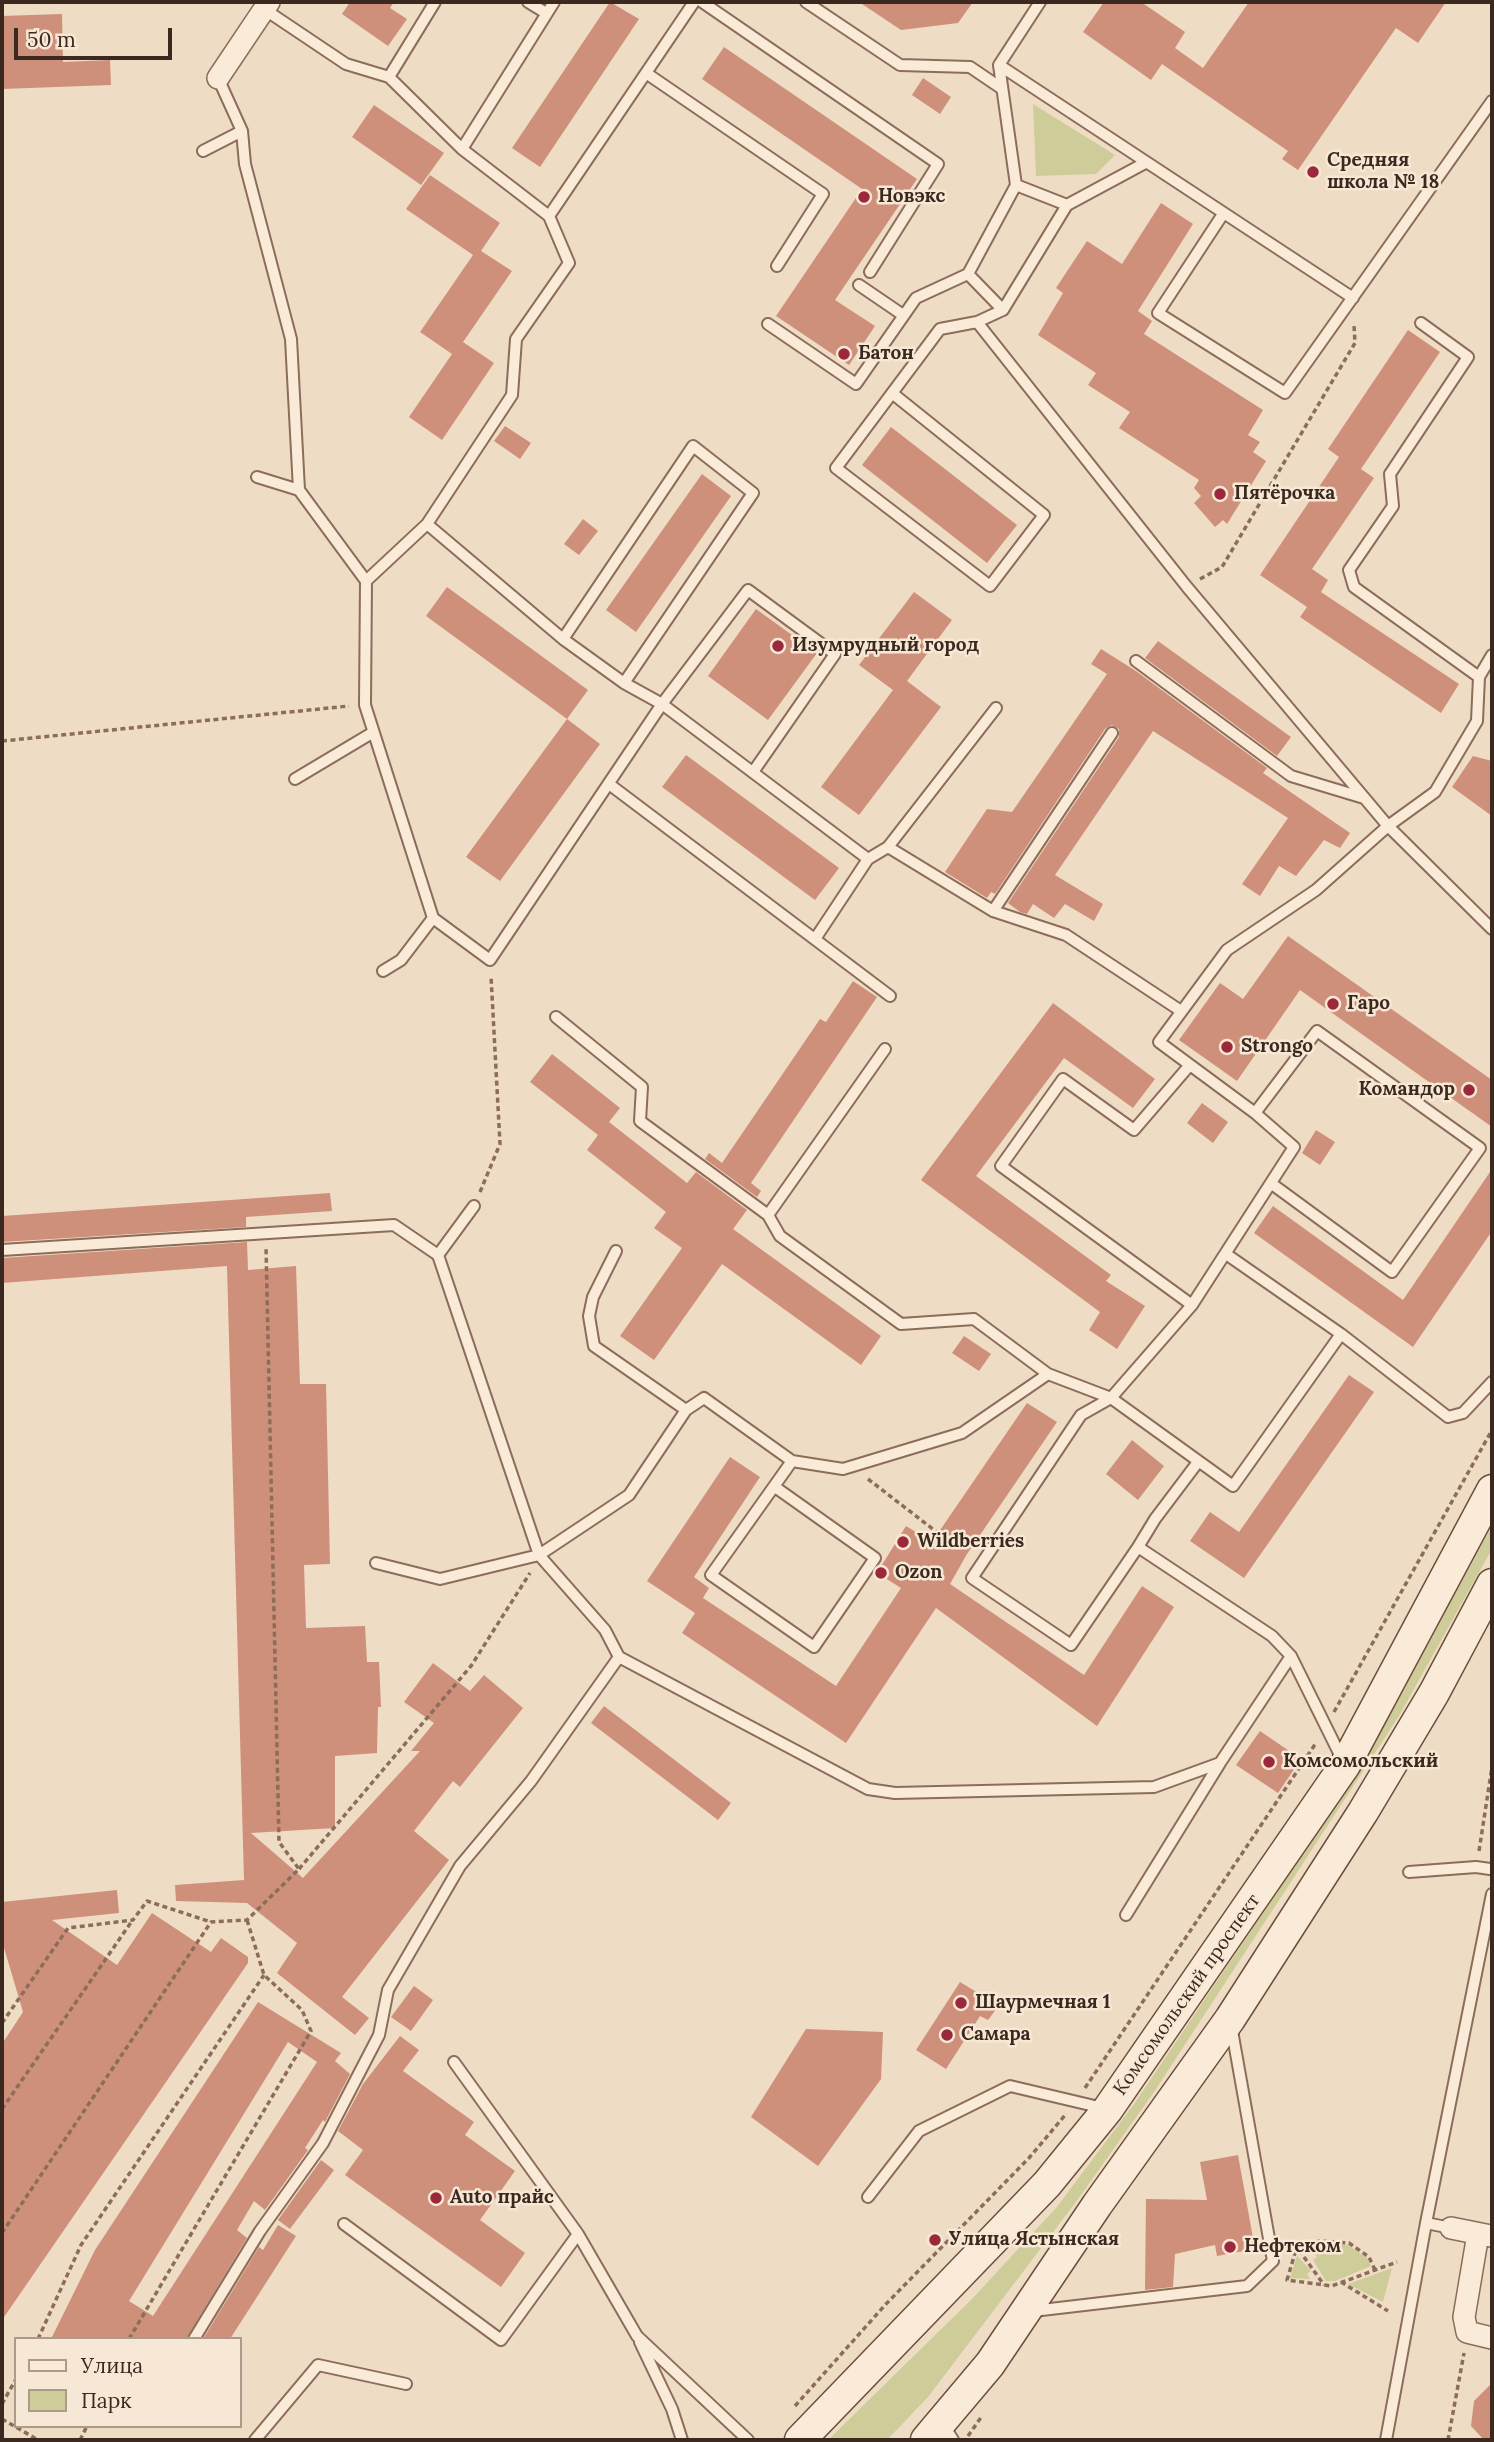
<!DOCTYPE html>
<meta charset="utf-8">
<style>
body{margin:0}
#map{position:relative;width:1494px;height:2442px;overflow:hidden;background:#efdcc5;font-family:Lora,serif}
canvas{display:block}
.frame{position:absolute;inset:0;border:4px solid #3b281f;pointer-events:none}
.legend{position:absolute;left:14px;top:2337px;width:228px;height:91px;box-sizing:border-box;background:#f7e8d5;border:2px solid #ac9b8c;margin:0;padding:9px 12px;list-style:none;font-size:21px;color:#3b281f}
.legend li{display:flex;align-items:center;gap:14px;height:35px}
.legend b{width:35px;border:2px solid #ac9b8c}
.scale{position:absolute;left:14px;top:28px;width:158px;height:32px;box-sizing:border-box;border:4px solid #3b281f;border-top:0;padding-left:9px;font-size:21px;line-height:24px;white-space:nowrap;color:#3b281f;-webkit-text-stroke:5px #f7e8d5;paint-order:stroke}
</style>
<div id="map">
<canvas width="1494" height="2442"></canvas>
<div class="frame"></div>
<ul class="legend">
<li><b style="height:9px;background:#faebd9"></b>Улица</li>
<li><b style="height:19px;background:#cecc98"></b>Парк</li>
</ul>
<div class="scale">50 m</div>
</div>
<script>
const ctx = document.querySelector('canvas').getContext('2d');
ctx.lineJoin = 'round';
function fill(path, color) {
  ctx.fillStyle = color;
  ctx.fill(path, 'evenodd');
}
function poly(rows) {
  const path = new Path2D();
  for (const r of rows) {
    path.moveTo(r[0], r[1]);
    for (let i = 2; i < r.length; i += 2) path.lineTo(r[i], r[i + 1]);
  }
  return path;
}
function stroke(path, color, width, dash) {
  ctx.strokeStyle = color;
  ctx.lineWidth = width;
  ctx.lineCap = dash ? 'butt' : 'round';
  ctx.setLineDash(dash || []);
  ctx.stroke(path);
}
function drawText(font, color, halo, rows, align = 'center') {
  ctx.font = font + ' Lora,serif';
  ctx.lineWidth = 5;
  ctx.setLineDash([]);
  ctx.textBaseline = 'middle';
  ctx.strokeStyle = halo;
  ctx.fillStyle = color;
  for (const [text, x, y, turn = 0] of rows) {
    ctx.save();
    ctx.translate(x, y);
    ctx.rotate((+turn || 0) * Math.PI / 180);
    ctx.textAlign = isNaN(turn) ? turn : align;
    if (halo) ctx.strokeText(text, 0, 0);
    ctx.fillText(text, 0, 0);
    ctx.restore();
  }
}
fill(poly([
 [1033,104,1115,155,1096,174,1036,176],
 [1492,1526,1492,1549,1399,1716,1154,2092,1076,2202,928,2397,887,2440,828,2440,972,2299,1056,2208,1134,2104,1278,1891,1393,1710],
 [1334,2243,1348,2245,1368,2259,1371,2266,1335,2281,1326,2281,1313,2260,1317,2257,1312,2249],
 [1297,2256,1311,2271,1307,2274,1310,2279,1290,2278],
 [1392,2268,1383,2302,1348,2284]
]), '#cecc98');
fill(poly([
 [350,2,394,2,390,8,407,19,388,46,342,14],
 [610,2,639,19,540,167,512,148],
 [859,2,973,2,958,23,901,30],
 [1104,2,1141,2,1185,32,1175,48,1203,68,1249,2,1446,2,1418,43,1396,28,1298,170,1282,159,1288,151,1162,64,1151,80,1083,32],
 [62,14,63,62,110,60,111,85,2,89,2,16],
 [724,47,917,179,835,300,875,326,849,365,776,316,862,189,702,79],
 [923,78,951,97,940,114,912,95],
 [374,105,444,153,421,185,352,137],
 [430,175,500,223,481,251,512,271,463,342,494,363,442,440,409,417,452,354,420,332,473,255,406,209],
 [1161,203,1193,224,1138,311,1152,321,1144,334,1263,410,1248,435,1260,442,1253,452,1266,461,1227,524,1223,520,1215,527,1194,503,1201,496,1194,488,1199,480,1119,428,1130,412,1088,385,1096,373,1038,335,1063,293,1056,288,1087,241,1122,264],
 [1408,330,1440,352,1361,469,1374,478,1312,569,1328,580,1321,592,1459,684,1441,713,1300,617,1307,607,1260,575,1339,457,1328,449],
 [505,426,531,443,520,459,494,441],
 [891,427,1017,525,987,563,862,465],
 [702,474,731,496,636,632,606,610],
 [583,519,598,531,579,555,564,544],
 [447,587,588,690,567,719,426,616],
 [914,592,952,620,907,681,941,707,859,815,821,787,893,690,859,665],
 [756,609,817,653,768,720,708,676],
 [1158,641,1291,737,1277,756,1145,658],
 [1101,649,1136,671,1267,768,1263,773,1350,833,1340,848,1324,840,1296,876,1279,866,1260,896,1242,884,1288,818,1153,731,1055,875,1103,904,1094,921,1065,904,1054,918,1033,904,1027,914,1020,912,1008,903,1119,737,1119,729,1112,725,1105,729,995,894,991,892,987,898,945,872,987,809,1012,812,1107,674,1091,664],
 [567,719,600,744,500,881,466,857],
 [686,755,839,868,815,900,662,787],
 [1473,756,1492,761,1492,816,1452,787],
 [1288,936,1492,1080,1492,1127,1300,990,1237,1081,1179,1040,1220,983,1243,999],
 [853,981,877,997,751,1183,761,1191,757,1197,705,1159,709,1153,722,1163,820,1019,826,1022],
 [1053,1003,1155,1079,1133,1108,1064,1058,976,1176,1111,1275,1106,1281,1145,1306,1117,1349,1089,1330,1100,1312,921,1180],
 [552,1054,620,1108,609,1122,687,1183,696,1172,747,1210,733,1229,881,1336,861,1365,722,1264,654,1360,620,1336,682,1248,654,1228,666,1212,587,1150,598,1135,530,1082],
 [1202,1103,1228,1122,1213,1143,1187,1123],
 [1316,1130,1335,1142,1320,1165,1302,1153],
 [1492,1169,1492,1231,1413,1347,1254,1233,1273,1206,1403,1300],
 [330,1193,332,1211,246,1217,246,1227,2,1242,2,1216],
 [247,1242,248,1270,296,1266,300,1384,326,1384,330,1564,304,1565,306,1628,365,1626,367,1662,379,1662,381,1707,378,1707,377,1753,335,1756,335,1828,251,1833,303,1878,420,1751,411,1751,434,1723,404,1702,433,1663,470,1691,484,1675,523,1708,460,1787,453,1781,414,1831,449,1860,342,1997,369,2018,355,2035,277,1973,297,1943,247,1903,176,1901,175,1885,244,1880,227,1266,2,1283,2,1258],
 [964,1336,991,1354,979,1371,952,1353],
 [1349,1375,1374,1392,1244,1578,1190,1541,1210,1512,1239,1532],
 [1027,1403,1057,1422,967,1554,950,1584,1084,1675,1142,1586,1174,1607,1097,1726,936,1608,846,1743,682,1633,695,1613,647,1581,730,1457,760,1477,694,1577,709,1588,703,1598,836,1686,901,1588,877,1573,906,1526,932,1542],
 [1132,1440,1164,1466,1138,1500,1106,1474],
 [604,1706,731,1803,718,1820,591,1723],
 [1260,1731,1301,1759,1278,1793,1236,1765],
 [117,1890,119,1913,52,1920,117,1965,152,1913,211,1952,221,1938,248,1957,248,1963,2,2320,2,2044,23,2012,2,1941,2,1902],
 [960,1982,993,2002,997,2008,988,2020,980,2016,946,2069,916,2050],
 [414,1986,433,2000,411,2031,391,2017],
 [258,2002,341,2053,335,2061,350,2074,325,2122,323,2120,305,2148,308,2150,265,2210,254,2201,237,2230,247,2238,186,2339,51,2339,95,2250],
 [288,2042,317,2062,153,2316,129,2301],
 [806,2029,883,2032,881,2079,818,2166,751,2117],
 [400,2036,419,2050,403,2071,474,2122,465,2135,515,2171,480,2220,525,2253,501,2287,345,2175,363,2150,338,2131,363,2084],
 [1238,2155,1255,2249,1217,2256,1215,2245,1175,2254,1173,2287,1145,2290,1146,2199,1207,2200,1200,2162],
 [321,2160,334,2170,290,2229,278,2220],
 [278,2225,296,2236,230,2339,203,2339,259,2247,263,2250],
 [1492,2383,1492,2440,1484,2440,1471,2426,1474,2401]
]), '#ce907a');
const lane = poly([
 [528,2,546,13],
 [702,2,938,164,870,272],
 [806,2,900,65,970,67,1001,88,1001,85],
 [1040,2,999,65,1016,185,968,274,1003,310,977,322,1187,587,1388,826,1492,929],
 [264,9,346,64,389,77,462,149,549,216,694,2],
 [999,65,1353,298],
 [646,73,823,194,777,266],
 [389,77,435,2],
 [218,78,242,131,245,164,291,339,299,490],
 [462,149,554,2],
 [203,151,242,131],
 [1016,185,1067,205,1145,163],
 [1223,214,1158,313,1285,393,1492,101],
 [859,285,903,315],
 [1003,310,1067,205],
 [1421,323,1468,357,1390,474,1393,506,1349,570,1354,587,1479,677],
 [768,324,856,384,916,298,968,274],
 [892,393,1044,515,990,586,836,468,940,329,977,322],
 [257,477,299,490,366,581,365,705,433,918,490,960,662,704,748,590,835,654,753,772],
 [427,524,563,639,624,683,662,704,868,859],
 [366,581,427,524,512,395,516,339,569,263,549,216],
 [563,639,693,446,753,493,624,683],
 [1136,661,1291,776,1364,798],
 [295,779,372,733],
 [609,784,890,996],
 [888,847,993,911,1066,935,1181,1011],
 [993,911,1112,733],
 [815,939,868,859,888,847,996,708],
 [383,971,401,960,433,918],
 [556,1017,642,1087,640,1121,768,1215,780,1236,901,1324,974,1319,1048,1374],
 [1189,1066,1134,1130,1063,1079,1001,1166,1192,1305],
 [1255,1113,1317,1031,1480,1148,1392,1272,1272,1184],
 [474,1206,438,1255,539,1555,605,1630,619,1657,868,1789,895,1793,1154,1787,1220,1763,1291,1656],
 [768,1215,885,1049],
 [2,1250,394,1225,438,1255],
 [616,1251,593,1297,589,1316,594,1346,686,1410],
 [1226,1254,1341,1334,1448,1417,1463,1413,1492,1382],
 [1198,1462,1155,1519,1138,1547,1272,1636,1291,1656,1342,1759],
 [775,1487,875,1558,814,1647,711,1575,792,1461],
 [1138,1547,1071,1645,972,1578,1081,1415,1111,1398,1192,1305,1294,1147,1255,1113,1159,1042,1227,950,1316,890,1388,826,1435,792,1477,721,1479,677,1492,655],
 [376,1563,440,1579,539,1555,629,1495,686,1410,704,1398,792,1461,843,1469,962,1433,1048,1374,1111,1398,1233,1486,1341,1334],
 [1409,1872,1476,1867,1490,1869],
 [1126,1915,1220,1763],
 [454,2062,578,2234,637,2336,748,2440],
 [868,2197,919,2131,1010,2086,1103,2108],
 [344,2224,501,2340,578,2234],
 [1451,2228,1426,2223,1492,1894],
 [1033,2311,1247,2286,1273,2261,1231,2025],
 [194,2339,260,2231,323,2143,379,2035,388,1990,460,1866,531,1781,619,1657],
 [640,2342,672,2409,682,2440],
 [943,2424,953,2440],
 [255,2440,318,2365,406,2384],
 [1386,2440,1426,2223]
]);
const street = poly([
 [218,78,269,2],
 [1451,2228,1491,2236],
 [1478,2234,1464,2317,1467,2332,1492,2338]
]);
const secondary = poly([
 [800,2440,1047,2184,1108,2109,1345,1765,1492,1490],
 [926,2440,990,2364,1097,2205,1230,2019,1363,1812,1434,1693,1492,1584]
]);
stroke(lane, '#8b6d5a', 14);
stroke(street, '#8b6d5a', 24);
stroke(secondary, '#6d4e3d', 33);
stroke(poly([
 [1200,579,1222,567,1355,343,1354,325],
 [2,741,349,706],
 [480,1192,500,1144,491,976],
 [868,1479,938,1533],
 [1334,1712,1492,1430],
 [1479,1851,1492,1767],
 [299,1869,471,1666,530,1573],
 [2,2023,68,1928,133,1920,147,1901,211,1922],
 [1085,2088,1316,1743],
 [2,2109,132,1921],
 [2,2233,211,1922,247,1920,299,1869,279,1842,266,1247],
 [1299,2250,1324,2285],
 [1375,2270,1369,2257,1349,2243,1319,2241,1295,2253,1287,2280,1332,2286,1375,2270,1397,2262],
 [1341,2282,1388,2311],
 [38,2339,81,2245,264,1975],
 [129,2339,311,2031,302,2010,264,1975,247,1920],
 [2,2404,16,2379],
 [795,2406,886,2304,1029,2158,1066,2114],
 [2,2419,38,2440],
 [968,2436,982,2416],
 [80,2440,87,2426],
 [1448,2440,1464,2353]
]), '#8b6d5a', 3.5, [5, 3.5]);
stroke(lane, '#faebd9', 10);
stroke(street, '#faebd9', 21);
stroke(secondary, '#faebd9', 30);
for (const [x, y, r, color] of [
 [1313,172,7,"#9c293b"],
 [864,197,7,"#9c293b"],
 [844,354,7,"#9c293b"],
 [1220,494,7,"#9c293b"],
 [778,646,7,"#9c293b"],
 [1333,1004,7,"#9c293b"],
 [1227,1047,7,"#9c293b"],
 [1469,1090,7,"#9c293b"],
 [903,1542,7,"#9c293b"],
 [881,1573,7,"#9c293b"],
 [1269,1762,7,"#9c293b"],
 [961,2003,7,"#9c293b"],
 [947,2035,7,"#9c293b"],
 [436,2198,7,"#9c293b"],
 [935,2240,7,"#9c293b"],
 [1230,2247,7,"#9c293b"]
]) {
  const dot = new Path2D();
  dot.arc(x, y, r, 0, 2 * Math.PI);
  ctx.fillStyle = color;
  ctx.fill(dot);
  stroke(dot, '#f7e8d5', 2.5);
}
drawText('bold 19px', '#3b281f', '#f7e8d5', [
 ["Средняя",1327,161],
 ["школа № 18",1327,183],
 ["Новэкс",878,197],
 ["Батон",858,354],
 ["Пятёрочка",1234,494],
 ["Изумрудный город",792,646],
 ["Гаро",1347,1004],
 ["Strongo",1241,1047],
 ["Командор",1455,1090,"right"],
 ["Wildberries",917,1542],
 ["Ozon",895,1573],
 ["Комсомольский",1283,1762],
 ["Шаурмечная 1",975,2003],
 ["Самара",961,2035],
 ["Auto прайс",450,2198],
 ["Улица Ястынская",949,2240],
 ["Нефтеком",1244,2247]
], 'left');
drawText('19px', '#3b281f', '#f7e8d5', [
 ["Комсомольский проспект",1187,1995,-55]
]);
</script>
